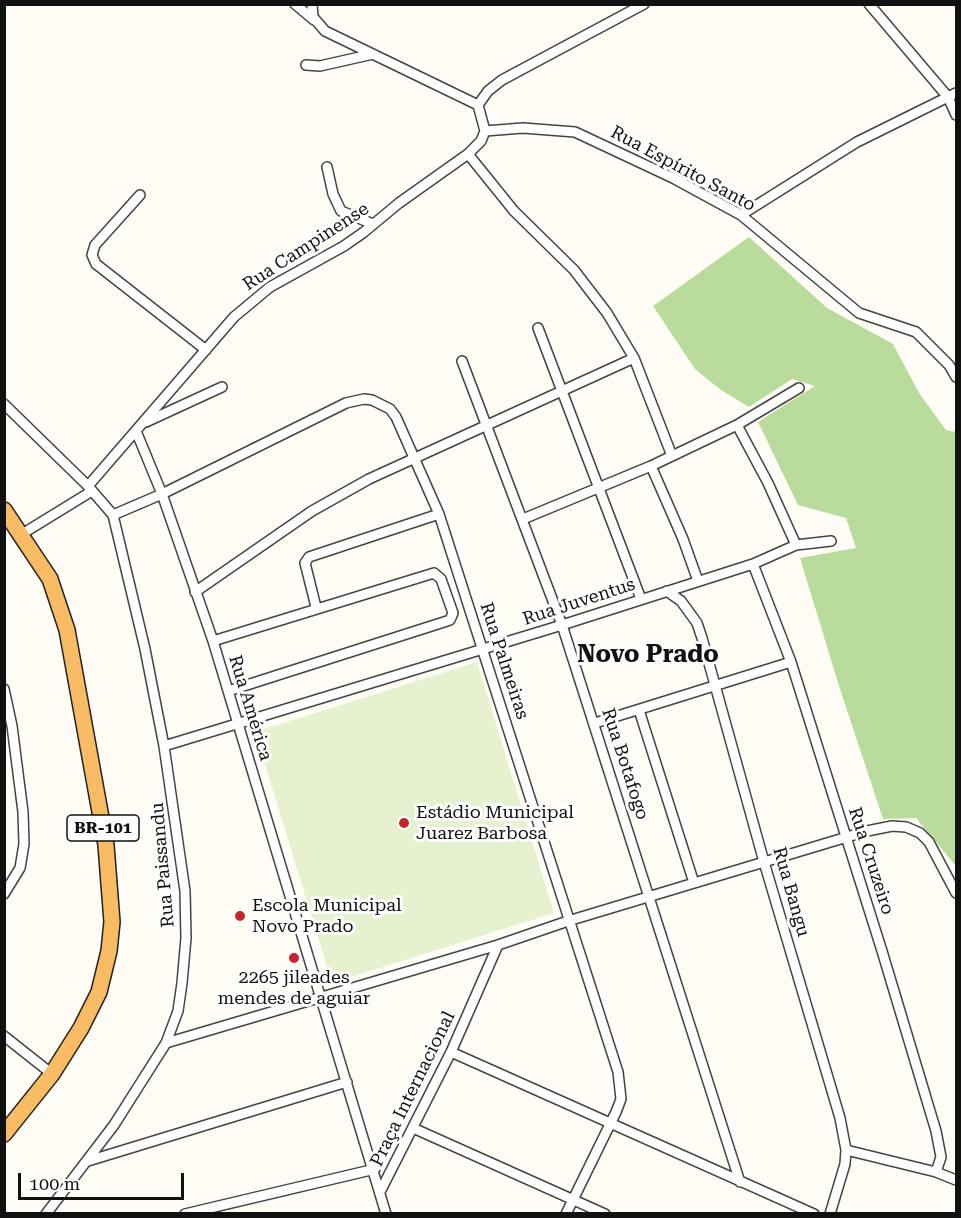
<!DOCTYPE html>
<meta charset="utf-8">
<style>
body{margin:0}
#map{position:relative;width:961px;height:1218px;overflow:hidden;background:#fffdf5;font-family:"Roboto Serif",serif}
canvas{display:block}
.frame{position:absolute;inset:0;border:6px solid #111;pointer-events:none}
.scale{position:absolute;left:18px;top:1173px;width:166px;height:27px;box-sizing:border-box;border:3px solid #111;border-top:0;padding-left:8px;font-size:18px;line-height:21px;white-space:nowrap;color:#111;-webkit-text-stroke:4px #fff;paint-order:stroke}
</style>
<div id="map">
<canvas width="961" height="1218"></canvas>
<div class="frame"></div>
<div class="scale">100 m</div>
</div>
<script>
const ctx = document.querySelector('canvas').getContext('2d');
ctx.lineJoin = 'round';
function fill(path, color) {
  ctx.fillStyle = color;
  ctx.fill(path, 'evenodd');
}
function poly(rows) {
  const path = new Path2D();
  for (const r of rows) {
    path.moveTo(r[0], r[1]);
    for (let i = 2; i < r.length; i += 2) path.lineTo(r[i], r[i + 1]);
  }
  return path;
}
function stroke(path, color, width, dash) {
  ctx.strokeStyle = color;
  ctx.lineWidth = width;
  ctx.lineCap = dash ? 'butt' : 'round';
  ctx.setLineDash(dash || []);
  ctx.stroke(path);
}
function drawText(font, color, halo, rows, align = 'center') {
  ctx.font = font + ' "Roboto Serif",serif';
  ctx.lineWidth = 6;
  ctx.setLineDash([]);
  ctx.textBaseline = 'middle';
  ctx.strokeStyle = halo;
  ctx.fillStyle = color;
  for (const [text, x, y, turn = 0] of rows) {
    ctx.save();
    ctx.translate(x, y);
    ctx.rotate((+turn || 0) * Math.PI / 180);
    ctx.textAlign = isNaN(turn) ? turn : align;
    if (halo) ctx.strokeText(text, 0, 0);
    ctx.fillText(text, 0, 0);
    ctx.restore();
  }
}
fill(poly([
 [749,237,827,308,893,344,919,393,946,430,956,432,955,865,916,818,883,819,839,686,800,558,856,548,846,518,798,505,758,422,815,386,792,379,749,407,721,390,695,369,653,306]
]), '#b9dc9c');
fill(poly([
 [477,662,554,913,332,983,255,732]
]), '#e6f2cf');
const minor = poly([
 [295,4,314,20],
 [312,4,313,17,325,31,478,105,485,131],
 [869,4,948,97,956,115],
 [306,65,320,66,373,54],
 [478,105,488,91,502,80,644,4],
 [485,131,523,128,575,132,673,178,741,215,859,313,916,332,949,365,956,377],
 [468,154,514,211,574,270,607,313,634,358,672,456],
 [327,167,333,194,341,211,373,224],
 [140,195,95,245,92,255,96,264,206,350],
 [741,215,857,142,956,93],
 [538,328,641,599],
 [462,361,562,625,740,1182],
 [4,404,88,486,113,515,145,649,164,746,185,891,186,938,182,983,178,1011,166,1043,114,1125,46,1214],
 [146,422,222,387],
 [737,425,768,483,796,545],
 [136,431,162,494,213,641,386,1214],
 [651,466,683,539,698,581],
 [88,486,234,317,270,287,344,246,364,232,399,203,468,154,481,141,485,131],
 [113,515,162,494,346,403,364,399,372,400,390,409,396,417,439,514,618,1072,621,1099,616,1112,566,1214],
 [523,519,651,466,737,425,799,388],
 [22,534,92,491],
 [753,564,791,662,882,951,936,1131,941,1157,936,1172],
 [667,591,681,601,697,623,702,638,764,862,840,1118,846,1150,845,1164,830,1214],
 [195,592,312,511,369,479,634,358],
 [316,607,305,563,309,557,439,514],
 [213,641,434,573,441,579,453,613,450,620,444,622,228,691],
 [4,689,12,726,23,812,24,844,20,868,4,894],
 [639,710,694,883],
 [595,723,791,662],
 [164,746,562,625,753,564,796,545,831,541],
 [4,1036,52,1074],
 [166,1043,498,945,568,921,867,831,892,826,906,827,920,833,929,842,956,893],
 [451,1052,814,1214],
 [413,1128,605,1214],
 [846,1150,936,1172,956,1180],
 [88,1161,347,1082],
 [381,1190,451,1052,498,945],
 [185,1214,375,1169]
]);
const trunk = poly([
 [4,510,50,579,67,630,106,845,112,922,109,951,99,992,81,1028,52,1074,4,1134]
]);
stroke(minor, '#444', 12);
stroke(trunk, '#222', 18);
stroke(minor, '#fff', 9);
stroke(trunk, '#f7bc64', 15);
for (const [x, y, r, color] of [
 [404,823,6,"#c4262e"],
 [240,916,6,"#c4262e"],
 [294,958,6,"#c4262e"]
]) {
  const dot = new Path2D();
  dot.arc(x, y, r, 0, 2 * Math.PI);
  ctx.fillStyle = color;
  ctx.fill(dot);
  stroke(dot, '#fff', 2);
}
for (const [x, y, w] of [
 [103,828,72]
]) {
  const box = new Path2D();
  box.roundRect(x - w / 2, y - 13, w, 26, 4.5);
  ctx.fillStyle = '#fff';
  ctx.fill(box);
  stroke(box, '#111', 1.5);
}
drawText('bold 16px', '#111', null, [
 ["BR-101",103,828]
]);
drawText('18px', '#111', '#fff', [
 ["Rua Espírito Santo",683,169,28],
 ["Rua Campinense",306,247,-33],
 ["Rua Juventus",579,602,-18],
 ["Rua Palmeiras",504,661,72],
 ["Rua América",250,708,73],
 ["Rua Botafogo",625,764,72],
 ["Rua Cruzeiro",871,861,72],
 ["Rua Paissandu",163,865,-95],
 ["Rua Bangu",791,892,74],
 ["Praça Internacional",413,1089,-64]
]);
drawText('18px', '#111', '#fff', [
 ["Estádio Municipal",416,813],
 ["Juarez Barbosa",416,834],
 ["Escola Municipal",252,906],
 ["Novo Prado",252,927],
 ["2265 jileades",294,978,"center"],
 ["mendes de aguiar",294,999,"center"]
], 'left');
drawText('bold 24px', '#111', '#fff', [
 ["Novo Prado",648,655]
]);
</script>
